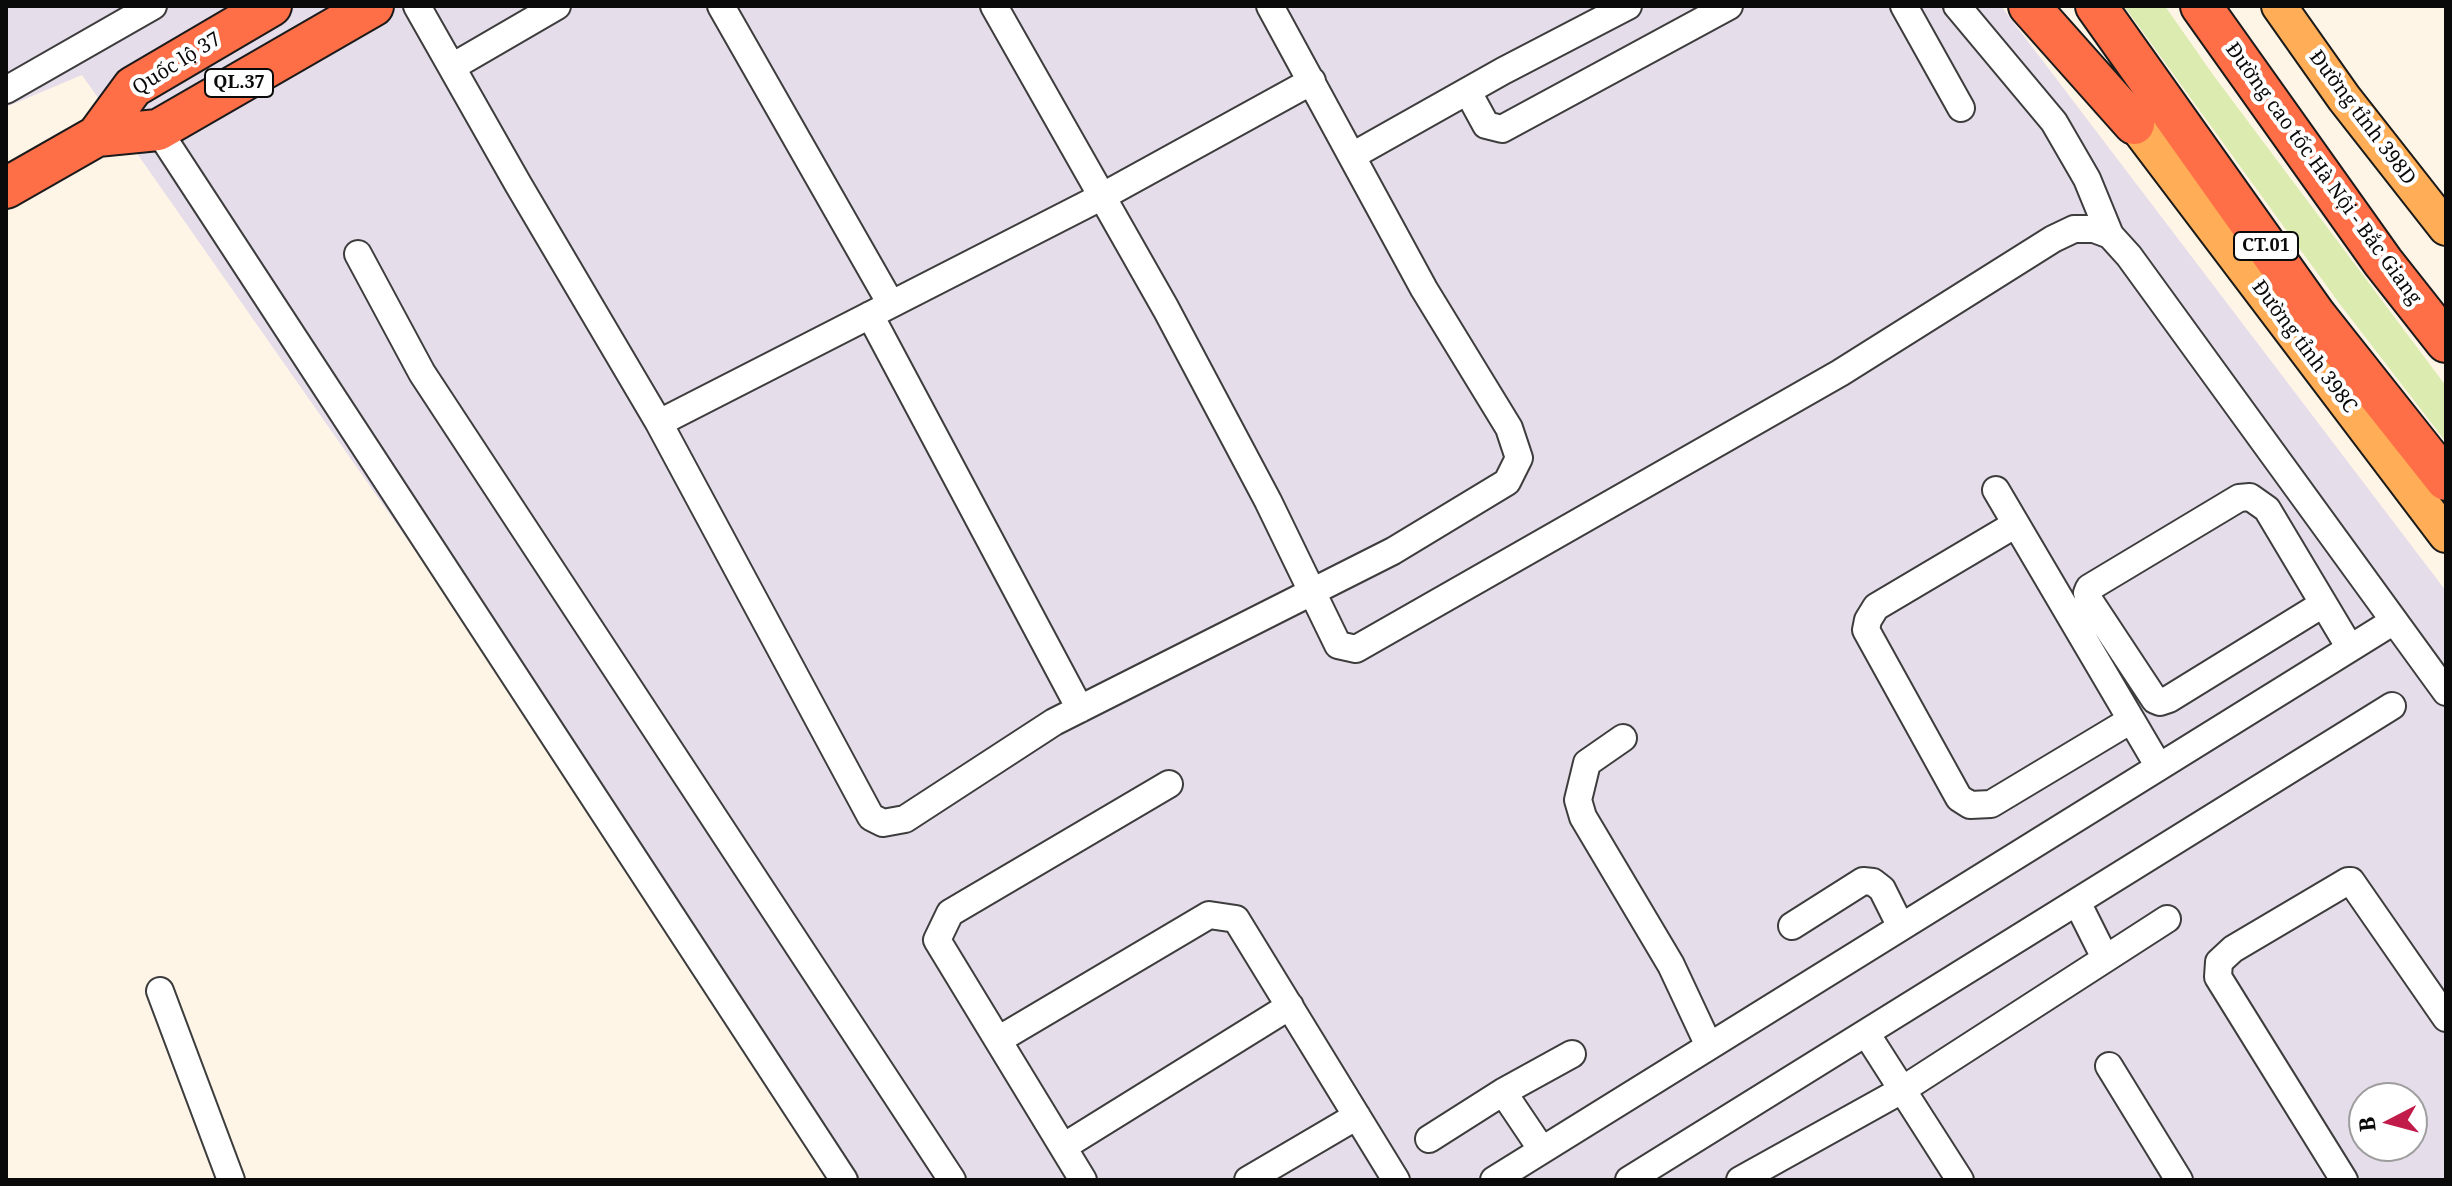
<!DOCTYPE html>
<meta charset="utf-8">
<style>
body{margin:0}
#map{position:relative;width:2452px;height:1186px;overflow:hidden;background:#fff5e7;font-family:"Noto Serif",serif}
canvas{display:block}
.frame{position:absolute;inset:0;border:8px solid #0a0a0a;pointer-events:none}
.north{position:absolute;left:2348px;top:1082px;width:80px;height:80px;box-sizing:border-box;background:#fff;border:2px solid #9d9d9d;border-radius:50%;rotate:264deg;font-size:22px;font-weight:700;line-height:32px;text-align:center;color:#0a0a0a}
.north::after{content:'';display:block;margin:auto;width:28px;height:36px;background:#c11b4a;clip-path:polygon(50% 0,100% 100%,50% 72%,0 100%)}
</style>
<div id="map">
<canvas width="2452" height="1186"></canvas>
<div class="frame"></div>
<div class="north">B</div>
</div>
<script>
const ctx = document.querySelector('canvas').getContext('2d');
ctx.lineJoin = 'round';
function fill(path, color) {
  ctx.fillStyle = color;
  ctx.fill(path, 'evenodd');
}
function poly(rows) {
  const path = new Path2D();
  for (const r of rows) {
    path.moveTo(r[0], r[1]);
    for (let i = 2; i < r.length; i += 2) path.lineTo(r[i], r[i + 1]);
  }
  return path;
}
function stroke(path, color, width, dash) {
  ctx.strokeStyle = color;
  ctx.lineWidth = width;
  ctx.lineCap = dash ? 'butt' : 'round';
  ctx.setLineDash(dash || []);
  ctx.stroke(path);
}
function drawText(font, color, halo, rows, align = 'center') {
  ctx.font = font + ' "Noto Serif",serif';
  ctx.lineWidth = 8;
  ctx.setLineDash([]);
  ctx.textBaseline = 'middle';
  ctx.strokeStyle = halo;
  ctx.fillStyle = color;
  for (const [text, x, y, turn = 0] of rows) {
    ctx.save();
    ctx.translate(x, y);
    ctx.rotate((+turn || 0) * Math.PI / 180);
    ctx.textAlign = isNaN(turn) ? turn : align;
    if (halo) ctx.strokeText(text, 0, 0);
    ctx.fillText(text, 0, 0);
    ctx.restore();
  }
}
fill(poly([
 [6,6,2001,6,2446,591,2446,1180,856,1180,82,75,6,107],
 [2364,1098,2412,1098,2412,1146,2364,1146]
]), '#e6ddea');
fill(poly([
 [2124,6,2165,6,2214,76,2446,386,2446,442,2339,303]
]), '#dcebaf');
const minor = poly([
 [417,6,518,184,659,423,871,817,883,823,905,819,1054,722,1393,551,1507,482,1519,458,1509,428,1424,289,1270,6],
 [721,6,891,304],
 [994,6,1166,309,1268,501,1338,645,1356,649,1840,373,2053,239,2074,229,2094,229,2110,235,2129,256,2446,692],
 [1904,6,1961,108],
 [1957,6,2054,122,2087,179,2110,235],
 [452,67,557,6],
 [6,90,153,6],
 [1468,92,1486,125,1502,129,1729,6],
 [158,130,844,1180],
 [1352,156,1503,71,1628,6],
 [358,254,422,373,952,1180],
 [870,315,1080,709],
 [659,423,1103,196,1312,81],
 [1996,490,2159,767],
 [2016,524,1876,607,1868,620,1866,630,1959,798,1970,805,1991,804,2131,720],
 [2323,604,2169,699,2160,702,2155,700,2089,600,2087,593,2089,588,2239,498,2250,497,2267,509,2350,648],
 [1623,738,1587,763,1578,800,1583,817,1671,965,1709,1046],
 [2077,902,2105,958],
 [1792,926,1863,881,1873,882,1882,889,1901,927],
 [160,991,231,1180],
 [1866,1033,1960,1180],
 [998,1040,1209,915,1236,919,1396,1180],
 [2109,1066,2179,1180],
 [1503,1092,1542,1150],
 [1429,1139,1503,1092,1572,1054],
 [1063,1147,1290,1006],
 [1083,1180,937,940,950,913,1169,784],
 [1248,1180,1357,1116],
 [1494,1180,2394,621],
 [1629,1180,2392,706],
 [1740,1180,1902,1090,2167,919],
 [2344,1180,2218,977,2219,962,2233,949,2348,881,2351,881,2446,1018]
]);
const major = poly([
 [2279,6,2344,98,2446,228],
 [2118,102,2446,535]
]);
const highway = poly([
 [2029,6,2134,124],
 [2096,6,2316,316,2446,480],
 [2201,6,2383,262,2446,342],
 [97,136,158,130,373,6],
 [6,188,97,136,133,87,271,6]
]);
stroke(minor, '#3d3d3d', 30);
stroke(major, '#1b1b1b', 38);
stroke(highway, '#1b1b1b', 44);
stroke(minor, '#fff', 26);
stroke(major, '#ffae57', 34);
stroke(highway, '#fe6f47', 40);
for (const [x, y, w] of [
 [239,83,68],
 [2266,246,64]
]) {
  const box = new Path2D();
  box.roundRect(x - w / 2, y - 14, w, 28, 6);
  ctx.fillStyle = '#fff';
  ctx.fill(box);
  stroke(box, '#0a0a0a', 2);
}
drawText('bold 18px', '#0a0a0a', null, [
 ["QL.37",239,83],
 ["CT.01",2266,246]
]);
drawText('20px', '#0a0a0a', '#fff', [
 ["Quốc lộ 37",177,64,-32],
 ["Đường tỉnh 398D",2362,118,53],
 ["Đường cao tốc Hà Nội - Bắc Giang",2323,174,54],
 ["Đường tỉnh 398C",2304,347,53]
]);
</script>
